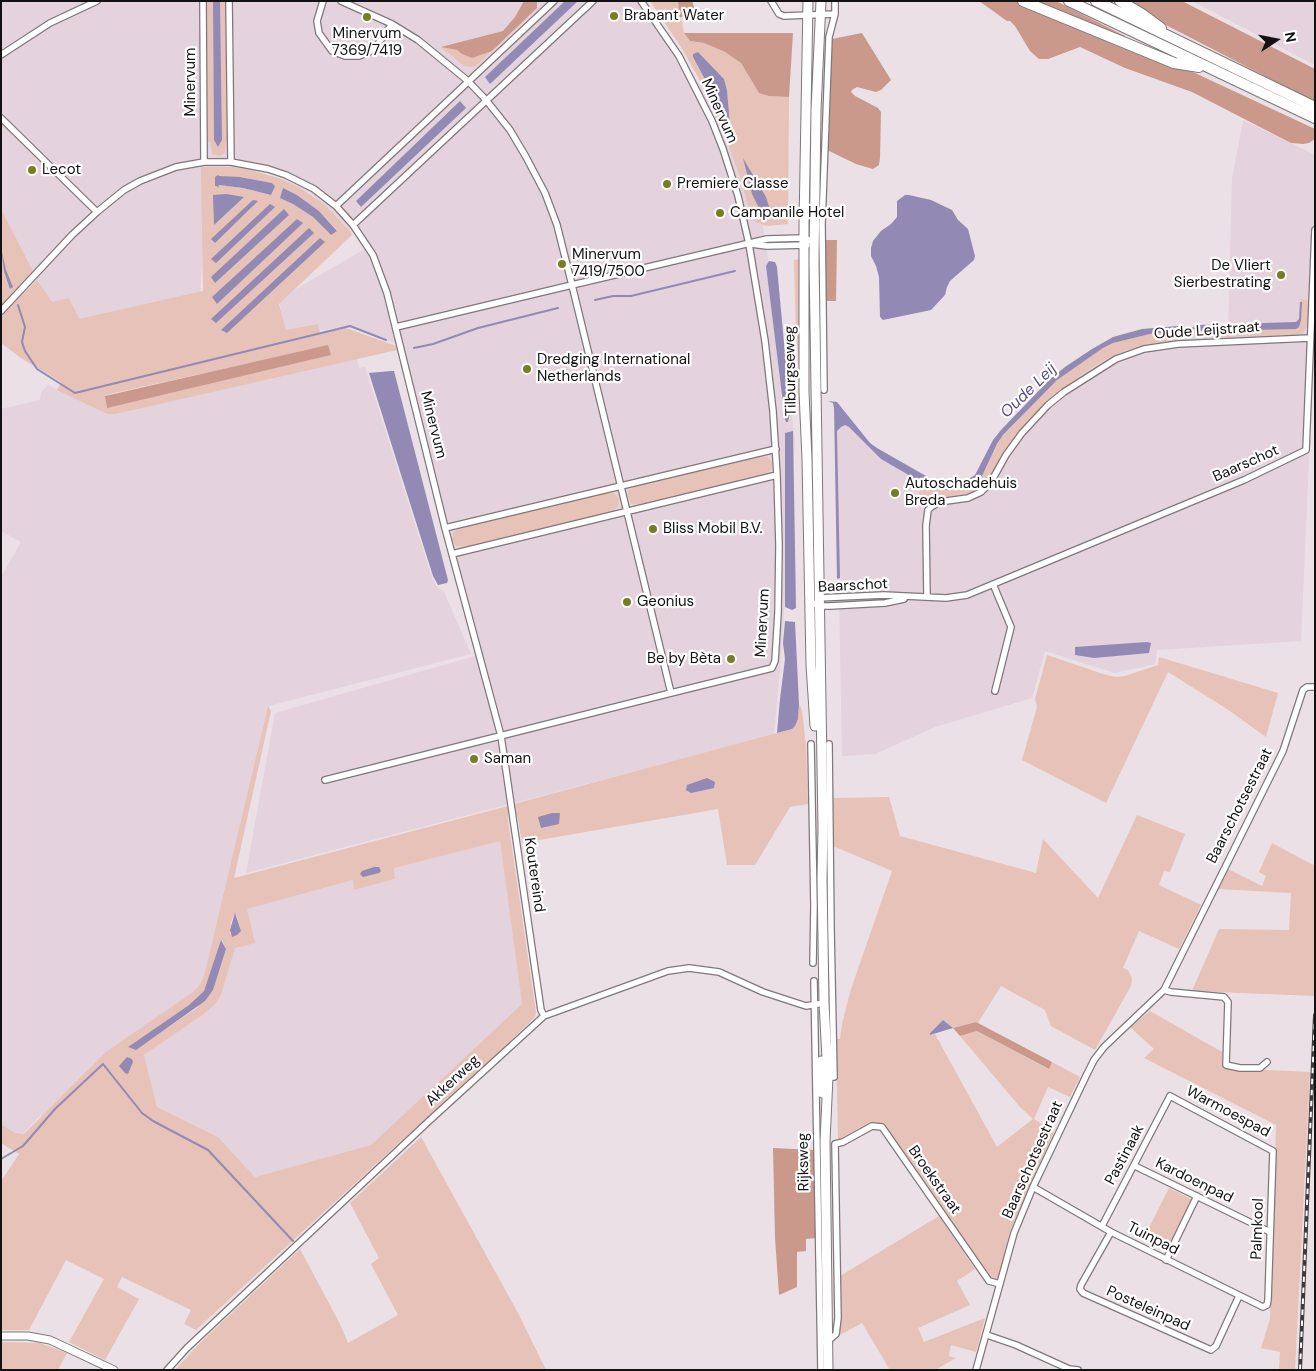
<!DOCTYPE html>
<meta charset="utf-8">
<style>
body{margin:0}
#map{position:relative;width:1316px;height:1371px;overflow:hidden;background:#eae0e5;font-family:"DM Sans",sans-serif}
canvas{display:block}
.frame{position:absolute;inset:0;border:2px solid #141112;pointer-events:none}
.north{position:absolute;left:1251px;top:15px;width:50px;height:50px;-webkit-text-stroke:4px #fff;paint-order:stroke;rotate:79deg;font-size:14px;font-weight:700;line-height:20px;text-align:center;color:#141112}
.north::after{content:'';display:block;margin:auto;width:18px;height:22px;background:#141112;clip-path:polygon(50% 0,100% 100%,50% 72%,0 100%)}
</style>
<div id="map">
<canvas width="1316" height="1371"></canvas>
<div class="frame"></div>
<div class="north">N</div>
</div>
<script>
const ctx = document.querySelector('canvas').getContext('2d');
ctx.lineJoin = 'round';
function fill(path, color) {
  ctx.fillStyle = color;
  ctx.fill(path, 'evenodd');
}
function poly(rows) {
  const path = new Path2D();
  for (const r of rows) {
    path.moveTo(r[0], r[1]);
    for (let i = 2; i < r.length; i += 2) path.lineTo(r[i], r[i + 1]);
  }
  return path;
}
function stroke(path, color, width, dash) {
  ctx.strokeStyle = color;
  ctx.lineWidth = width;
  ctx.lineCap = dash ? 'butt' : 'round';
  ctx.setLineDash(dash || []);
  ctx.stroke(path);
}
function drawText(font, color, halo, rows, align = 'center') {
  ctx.font = font + ' "DM Sans",sans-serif';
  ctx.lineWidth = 4.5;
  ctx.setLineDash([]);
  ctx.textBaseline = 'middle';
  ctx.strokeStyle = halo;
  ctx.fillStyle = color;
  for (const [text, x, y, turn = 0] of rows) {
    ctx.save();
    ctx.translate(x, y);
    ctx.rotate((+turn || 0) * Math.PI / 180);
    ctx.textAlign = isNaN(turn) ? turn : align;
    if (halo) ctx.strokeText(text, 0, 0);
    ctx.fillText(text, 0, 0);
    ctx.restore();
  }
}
fill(poly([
 [1,1,641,1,705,92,759,199,795,439,781,658,774,735,246,873,275,713,475,656,399,345,351,327,285,333,279,299,368,247,314,196,276,169,209,168,200,294,62,328,1,209],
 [1192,1,1315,1,1315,65],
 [1243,120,1315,155,1315,319,1301,641,1157,650,1155,664,1115,673,1045,651,1032,698,935,727,875,754,842,756,836,421,846,421,866,443,946,490,968,486,997,444,1103,348,1180,332,1228,330,1232,179],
 [357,358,359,368,365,367,432,578,437,587,444,592,471,654,268,706,204,976,200,984,193,992,37,1119,23,1134,15,1133,1,1124,1,577,21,542,1,531,1,409,40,400,41,392,48,385,107,414,116,414],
 [500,840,522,1004,371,1145,255,1177,218,1137,157,1107,144,1055,204,1014,221,995,246,909,353,880,354,890,395,879,394,868]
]), '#e4d2dc');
fill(poly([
 [206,1,213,1,214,140,219,145,222,140,220,1,227,1,228,142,226,142,225,153,220,156,212,154,210,142,208,142],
 [650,1,678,1,684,33,690,41,704,43,725,52,741,63,753,83,769,96,789,97,788,224,766,226,756,222,751,217,741,179,721,125,703,86,681,47],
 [698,52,724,79,727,90,729,124,693,57,693,54],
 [744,160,766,197,769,206,752,194],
 [441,47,457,50,462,54,472,58,492,51,476,66,471,67,464,66],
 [201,167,233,167,247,169,282,179,299,187,323,203,351,232,352,235,279,304,286,330,318,324,320,333,346,328,396,346,397,350,116,414,107,414,57,390,61,382,21,358,1,343,1,315,37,280,52,302,69,298,79,319,203,291],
 [215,177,240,177,272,183,270,195,243,188,219,185,218,187,218,185,215,185],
 [283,188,297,195,319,211,337,230,331,235,313,217,293,204],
 [328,346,330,355,107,407,105,395],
 [1,209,34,273,1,306],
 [800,259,801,379,796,337,794,260],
 [1300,299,1309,301,1308,324,1303,333,1298,335,1197,338,1195,337,1193,325,1199,325,1198,331,1299,327],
 [1178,326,1185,326,1185,335,1183,339,1148,344,1126,350,1106,359,1085,372,1054,395,1024,426,1000,459,987,482,979,489,971,493,939,498,938,495,936,495,929,500,923,507,919,507,919,481,938,489,945,490,968,486,982,476,1001,438,1050,386,1064,374,1103,348,1113,343,1154,333,1179,332,1179,327],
 [758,456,767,457,772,462,771,470,763,476,643,505,632,504,628,497,628,491,635,486],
 [606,493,614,493,619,499,618,506,611,513,467,547,456,546,452,539,453,533,459,528],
 [1047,655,1106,675,1116,677,1125,676,1158,665,1159,657,1278,693,1266,737,1227,709,1168,672,1106,803,1022,760,1037,707,1035,699],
 [799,704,802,710,806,746,808,804,790,807,755,865,727,865,718,809,522,843,518,818,514,810,514,804,792,729,798,719],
 [268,706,271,711,234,878,508,806,508,821,536,1012,535,1017,470,1080,401,1141,196,1330,184,1324,191,1310,122,1277,117,1287,139,1299,105,1360,69,1342,104,1279,66,1260,29,1330,1,1330,1,1181,19,1154,1,1143,1,1124,15,1133,24,1134,106,1052,193,992,200,984,204,976],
 [500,841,522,1004,371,1145,255,1177,218,1137,157,1107,144,1055,204,1014,215,1004,221,995,235,948,255,943,247,909,353,880,354,890,395,879,394,868],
 [236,914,241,931,230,934,231,922,234,915],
 [222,940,226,949,197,1008,136,1049,128,1047,189,1005,204,991],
 [889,797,900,836,1036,873,1043,839,1098,898,1137,815,1185,834,1170,872,1164,871,1159,885,1201,905,1179,949,1139,931,1123,968,1128,970,1130,974,1132,979,1131,986,1095,1050,1051,1026,1045,1010,1001,986,978,1023,976,1022,953,1028,943,1020,930,1033,932,1035,935,1034,997,1147,1033,1119,1020,1107,960,1036,977,1031,1048,1069,1052,1062,1080,1077,1070,1097,1048,1087,1034,1119,1054,1132,1010,1231,998,1281,990,1279,884,1125,875,1122,868,1123,838,1140,836,1039,840,1039,842,1024,851,989,892,871,833,846,833,798],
 [1272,843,1315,866,1315,996,1192,991,1219,929,1289,930,1291,893,1218,889,1228,869,1262,886,1266,876,1259,872],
 [1150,1011,1222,1052,1222,1068,1310,1072,1295,1370,1279,1370,1280,1352,1261,1348,1270,1319,1276,1125,1144,1058,1154,1049,1130,1027],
 [421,1137,518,1313,546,1370,175,1370,199,1344,300,1249,340,1324,348,1343,398,1315,371,1264,379,1258,350,1203],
 [1169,1188,1193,1200,1168,1248,1145,1236],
 [939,1216,975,1269,957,1281,970,1305,918,1328,924,1342,985,1318,976,1352,951,1345,949,1356,956,1358,935,1370,890,1370,862,1323,840,1335,840,1276],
 [1,1342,40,1343,67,1353,58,1370,1,1370]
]), '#e7c2b8');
fill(poly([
 [524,1,537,1,537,8,492,51,472,58,462,54,457,50,441,47,503,31,515,17],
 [678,1,692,1,697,16,680,17],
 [979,1,1018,1,1159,60,1195,73,1315,129,1315,139,1309,143,1303,144,1291,143,1192,92,1125,68,1080,47,1048,59,1039,59,1030,51,1015,26,1010,21,1007,21],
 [1036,1,1056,1,1125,36,1125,40],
 [1125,1,1182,1,1315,69,1315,102,1164,24],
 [684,33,793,33,789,97,769,96,759,93,741,63,725,52,704,43,690,41],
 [862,33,891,80,881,90,876,92,857,87,852,90,851,92,855,96,878,108,881,112,880,158,879,165,873,169,856,164,827,150,832,39],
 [825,240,837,240,836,301,825,301],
 [328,345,331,355,107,408,105,396],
 [976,1022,1052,1062,1049,1069,977,1031,960,1036,953,1028],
 [773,1148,815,1150,816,1238,806,1239,806,1251,797,1252,797,1287,779,1295,775,1238]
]), '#ca998c');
fill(poly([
 [213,1,220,1,222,140,218,147,214,140],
 [565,1,578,1,490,84,485,77],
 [698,52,724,79,727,90,730,126,693,57,693,54],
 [460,101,466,108,361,207,356,201],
 [743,158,766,197,769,206,768,212,765,215,762,214,752,194],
 [218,175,219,176,240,177,272,183,275,186,271,195,243,188,219,185,218,188,217,186,215,186,215,177],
 [283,188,297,195,319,211,337,231,331,235,313,217,293,204,280,198],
 [226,194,244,197,214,225,213,195],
 [905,195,909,195,931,200,952,210,958,220,968,229,975,256,974,260,950,281,947,287,945,295,931,310,883,320,880,317,879,277,876,266,871,256,871,248,873,241,881,231,891,224,897,217,897,201],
 [253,200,258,201,215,243,211,239],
 [270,204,275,207,216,263,211,259],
 [284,209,289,215,215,283,211,277],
 [297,219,303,223,217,304,212,297],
 [309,228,314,233,216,323,211,319],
 [320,238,325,242,227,333,221,330],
 [1,248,6,270,13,287,10,289,4,271],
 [769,261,775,262,777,267,789,397,790,413,788,422,786,422,785,419,766,266],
 [1300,302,1302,302,1301,320,1299,327,1296,329,1198,331,1199,325,1296,322,1299,319],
 [1178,326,1179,327,1180,332,1154,333,1113,343,1103,348,1057,380,1003,435,997,444,982,476,968,486,946,490,938,489,926,485,881,459,849,427,845,425,841,427,837,431,840,578,837,579,834,408,833,403,828,401,837,402,870,443,877,448,933,480,943,483,959,483,967,480,975,475,993,440,1001,430,1050,379,1065,367,1092,349,1113,337,1142,329],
 [391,371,394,371,448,580,447,583,438,585,433,576,369,373],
 [793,431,796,608,792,610,785,607,785,433],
 [785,621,795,622,799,704,798,719,795,726,792,729,777,733,780,699,785,659,783,643],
 [1147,642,1151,643,1149,653,1094,658,1075,655,1075,647],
 [707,778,715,782,714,788,691,793,686,790,687,785],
 [552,813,560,813,559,824,541,828,538,817],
 [374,867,379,867,381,871,379,873,363,877,360,874,362,871],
 [235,913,241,931,237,935,232,937,230,930],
 [221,940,226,949,213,990,205,1001,136,1050,128,1047,189,1005,204,991],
 [943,1020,953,1028,930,1035,930,1033],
 [127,1057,132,1059,133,1062,128,1074,125,1073,119,1066]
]), '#928ab4');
stroke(poly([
 [595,300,613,296,631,296,735,271],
 [18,305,25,327,22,342,25,351,37,369,75,393,350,326,386,340],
 [1178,329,1200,328],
 [414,348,433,344,478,328,558,308],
 [1,1159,23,1146,55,1109,103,1064,142,1113,153,1121,208,1150,293,1241]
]), '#928ab4', 2);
const minor = poly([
 [203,1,204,162],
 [229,1,231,162],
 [323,1,317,21,319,33,332,51,345,56,359,56,369,52,375,48,392,24],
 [341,1,392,24,418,40,468,81,486,100,510,130,526,157,545,193,557,225,572,285,767,239,804,238,814,242],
 [771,1,779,14,784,16,835,14],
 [1,55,50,23,97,1],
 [1,118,97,212],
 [336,206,554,1],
 [353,225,593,1],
 [751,244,767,246,807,245],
 [1,311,72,235,97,212,124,190,140,181,176,167,204,162,231,162,268,169,286,175,314,189,336,206,353,225,373,255,387,293,445,528,501,736,541,1010,544,1016],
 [396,327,572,285,671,693,772,668,775,661,778,613,779,546,777,475,773,411,765,341,749,244,738,196,723,149,712,121,679,56,641,1],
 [824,390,822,224,829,37,835,14,835,1],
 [445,528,776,449],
 [452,554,777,475],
 [993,584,1011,627,995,691],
 [927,597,926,526,928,510,931,507,939,502,968,498,981,492,991,482,1006,455,1022,433,1048,405,1064,392,1116,359,1144,349,1178,344,1310,338],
 [818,598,884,595,946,598,967,595,1244,480,1302,452,1306,450,1315,230],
 [809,601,819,606,830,606,885,603,904,599],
 [811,744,814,906,813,963],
 [325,780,671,693],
 [814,981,821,1370],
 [1164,990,1171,992,1224,997,1228,1002,1226,1065,1240,1068,1260,1068,1267,1062],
 [826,1077,834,1077,831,929,829,744],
 [1135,1166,1270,1232],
 [1033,1187,1111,1232,1263,1307,1267,1305,1268,1300,1273,1151,1170,1096,1102,1226],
 [1111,1232,1081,1285,1080,1289,1083,1293,1211,1350,1216,1346,1239,1296],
 [1166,1260,1197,1196],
 [987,1335,1016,1345,1069,1369,1078,1370],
 [821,1342,828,1341,836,1334,838,1318,835,1144,843,1142,872,1126,882,1127,989,1281,1000,1284],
 [167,1370,187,1348,429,1121,544,1016,668,971,689,968,719,972,763,992,806,1006,824,1003],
 [976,1370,1014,1233,1033,1187,1086,1076,1094,1060,1104,1047,1164,990,1283,751,1303,690,1307,687,1315,687]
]);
const tertiary = poly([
 [1,1336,28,1336,50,1340,114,1370]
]);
const primary = poly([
 [808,1,804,224,804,392,807,459,811,665,815,726],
 [821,1,816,110,814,261,823,829,822,878,824,1003,828,1077,825,1141,828,1370],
 [821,1061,822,1093]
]);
const motorway = poly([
 [1023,1,1174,63,1199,67],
 [1069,1,1315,118],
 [1096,1,1315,107],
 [1120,1,1142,14,1161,28]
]);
stroke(minor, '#7f777b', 8);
stroke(tertiary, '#7f777b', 9);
stroke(primary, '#7f777b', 11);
stroke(motorway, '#7f777b', 12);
stroke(minor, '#fff', 5.5);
stroke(tertiary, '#fff', 7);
stroke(primary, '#fff', 9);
stroke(motorway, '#fff', 10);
const rail = poly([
 [1300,1370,1315,1015]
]);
stroke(rail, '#3e3a3b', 4);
stroke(rail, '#fff', 2, [5.5]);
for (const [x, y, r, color] of [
 [614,16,5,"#7a7c24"],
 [367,17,5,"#7a7c24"],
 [32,170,5,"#7a7c24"],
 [667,184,5,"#7a7c24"],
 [720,213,5,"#7a7c24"],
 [562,264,5,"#7a7c24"],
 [1281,275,5,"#7a7c24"],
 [527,369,5,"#7a7c24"],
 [895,493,5,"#7a7c24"],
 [653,529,5,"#7a7c24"],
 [627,602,5,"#7a7c24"],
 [731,659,5,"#7a7c24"],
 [474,759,5,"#7a7c24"]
]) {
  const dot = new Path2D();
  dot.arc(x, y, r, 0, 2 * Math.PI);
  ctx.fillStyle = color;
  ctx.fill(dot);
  stroke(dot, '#fff', 2);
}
drawText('15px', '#141112', '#fff', [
 ["Brabant Water",624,16],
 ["Minervum",367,34,"center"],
 ["7369/7419",367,51,"center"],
 ["Lecot",42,170],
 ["Premiere Classe",677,184],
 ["Campanile Hotel",730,213],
 ["Minervum",572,255],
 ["7419/7500",572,272],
 ["De Vliert",1271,266,"right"],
 ["Sierbestrating",1271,283,"right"],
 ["Dredging International",537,360],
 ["Netherlands",537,377],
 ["Autoschadehuis",905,484],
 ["Breda",905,501],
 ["Bliss Mobil B.V.",663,529],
 ["Geonius",637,602],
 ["Be by Bèta",721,659,"right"],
 ["Saman",484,759]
], 'left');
drawText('15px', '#141112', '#fff', [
 ["Minervum",191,82,-90],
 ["Minervum",719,111,66],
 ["Oude Leijstraat",1207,331,-4],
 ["Tilburgseweg",791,371,-91],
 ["Minervum",433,425,76],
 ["Baarschot",1246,464,-24],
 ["Baarschot",853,586,-3],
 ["Minervum",763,623,-87],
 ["Baarschotsestraat",1240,806,-63],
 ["Koutereind",534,875,82],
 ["Akkerweg",453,1081,-43],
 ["Warmoespad",1228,1112,28],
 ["Pastinaak",1125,1155,-62],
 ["Baarschotsestraat",1033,1160,-66],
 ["Rijksweg",804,1162,-91],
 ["Broekstraat",934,1180,55],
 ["Kardoenpad",1194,1181,26],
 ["Palmkool",1258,1229,-88],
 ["Tuinpad",1153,1239,27],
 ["Posteleinpad",1148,1309,24]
]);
drawText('italic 16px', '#5a4d87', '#fff', [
 ["Oude Leij",1029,391,-44]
]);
</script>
